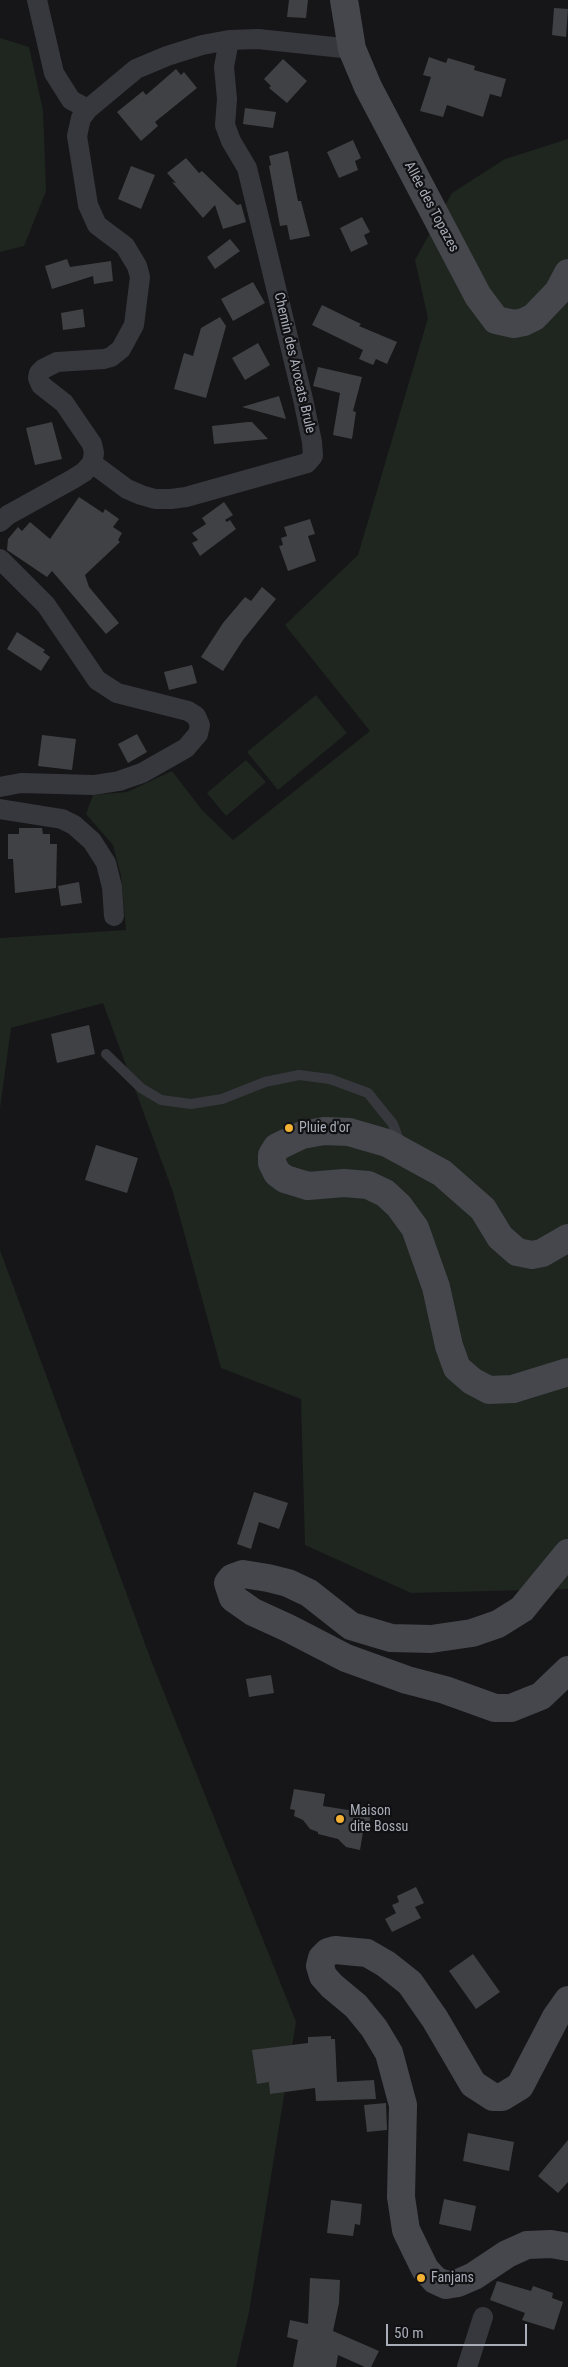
<!DOCTYPE html>
<meta charset="utf-8">
<style>
body{margin:0}
#map{position:relative;width:568px;height:2367px;overflow:hidden;background:#161618;font-family:"Roboto Condensed",sans-serif}
canvas{display:block}
.scale{position:absolute;left:386px;top:2324px;width:141px;height:22px;box-sizing:border-box;border:2px solid #a8adb8;border-top:0;padding-left:6px;font-size:15px;line-height:18px;white-space:nowrap;color:#a8adb8;-webkit-text-stroke:4px #111113;paint-order:stroke}
</style>
<div id="map">
<canvas width="568" height="2367"></canvas>
<div class="scale">50 m</div>
</div>
<script>
const ctx = document.querySelector('canvas').getContext('2d');
ctx.lineJoin = 'round';
function fill(path, color) {
  ctx.fillStyle = color;
  ctx.fill(path, 'evenodd');
}
function poly(rows) {
  const path = new Path2D();
  for (const r of rows) {
    path.moveTo(r[0], r[1]);
    for (let i = 2; i < r.length; i += 2) path.lineTo(r[i], r[i + 1]);
  }
  return path;
}
function stroke(path, color, width, dash) {
  ctx.strokeStyle = color;
  ctx.lineWidth = width;
  ctx.lineCap = dash ? 'butt' : 'round';
  ctx.setLineDash(dash || []);
  ctx.stroke(path);
}
function drawText(font, color, halo, rows, align = 'center') {
  ctx.font = font + ' "Roboto Condensed",sans-serif';
  ctx.lineWidth = 4.5;
  ctx.setLineDash([]);
  ctx.textBaseline = 'middle';
  ctx.strokeStyle = halo;
  ctx.fillStyle = color;
  for (const [text, x, y, turn = 0] of rows) {
    ctx.save();
    ctx.translate(x, y);
    ctx.rotate((+turn || 0) * Math.PI / 180);
    ctx.textAlign = isNaN(turn) ? turn : align;
    if (halo) ctx.strokeText(text, 0, 0);
    ctx.fillText(text, 0, 0);
    ctx.restore();
  }
}
fill(poly([
 [0,38,29,47,43,110,46,191,24,246,0,252],
 [568,139,568,1589,411,1593,305,1545,301,1399,221,1368,173,1192,103,1003,11,1028,0,1108,0,938,126,930,121,876,113,845,86,814,93,795,127,792,172,771,202,810,233,840,370,731,285,625,358,555,428,318,415,260,452,193,505,159],
 [316,695,347,733,278,790,247,752],
 [246,760,266,782,226,816,207,793],
 [0,1250,151,1660,296,2022,249,2312,236,2367,0,2367]
]), '#1e261f');
fill(poly([
 [289,0,308,0,306,18,287,17],
 [554,8,568,9,566,37,552,35],
 [429,57,446,63,448,58,475,66,474,70,506,79,501,97,490,94,483,117,447,105,443,117,420,111,431,77,423,75],
 [283,59,307,81,287,103,269,88,271,86,264,79],
 [176,69,181,75,184,72,197,88,155,122,158,126,141,141,117,112,143,91,146,95],
 [245,108,276,112,273,128,243,124],
 [353,140,361,158,355,161,358,170,339,178,327,152],
 [288,151,298,201,301,201,310,236,290,240,287,225,280,226,269,166,271,165,269,156],
 [186,158,199,173,202,171,237,205,241,204,246,222,223,229,215,205,203,218,172,182,176,183,167,173],
 [131,166,155,175,141,209,118,199],
 [362,217,370,232,364,235,368,244,351,252,340,228],
 [230,239,240,251,215,269,207,257],
 [67,259,70,267,111,261,113,281,94,284,93,276,52,289,45,266],
 [253,282,265,303,233,321,221,299],
 [322,305,361,324,359,326,397,342,387,364,376,359,373,365,359,359,363,350,312,325],
 [83,309,85,327,63,330,61,313],
 [220,317,226,326,206,398,174,389,184,353,193,356,201,328],
 [258,343,270,365,245,380,232,358],
 [318,367,362,377,353,411,356,412,352,439,333,435,340,393,313,386],
 [279,396,286,419,242,407],
 [52,422,62,459,35,465,26,428],
 [248,422,252,422,268,439,214,444,212,426],
 [79,497,103,513,105,509,119,519,113,527,122,533,118,540,120,542,85,575,89,587,119,623,106,634,52,571,47,577,7,550,8,539,18,527,22,531,30,522,50,539],
 [224,502,233,515,225,520,227,522,230,520,236,529,200,556,192,543,198,540,192,533,206,524,202,518],
 [310,519,315,534,308,536,316,561,288,571,279,546,283,545,281,538,287,536,284,527],
 [262,587,276,599,243,640,223,671,201,657,223,623,245,597,251,601],
 [17,632,45,650,43,652,50,657,41,671,7,649],
 [192,665,197,683,169,690,164,672],
 [137,734,147,752,128,763,118,744],
 [42,735,76,739,72,770,38,766],
 [19,828,42,828,43,834,50,834,50,844,57,844,56,888,15,893,13,859,8,859,8,834,19,834],
 [79,882,82,903,61,906,58,886],
 [89,1025,95,1054,57,1063,51,1034],
 [96,1145,138,1158,127,1193,85,1180],
 [254,1492,288,1503,279,1529,259,1522,251,1549,237,1544],
 [271,1675,274,1693,249,1697,246,1679],
 [294,1789,325,1794,323,1806,348,1810,358,1804,373,1807,368,1827,364,1826,360,1850,346,1847,338,1839,318,1834,318,1832,310,1829,303,1820,294,1816,295,1810,290,1809],
 [416,1887,424,1903,415,1907,421,1918,392,1932,385,1919,396,1913,392,1905,399,1902,397,1896],
 [473,1954,500,1992,476,2009,449,1971],
 [331,2036,331,2039,335,2039,337,2082,374,2080,376,2099,316,2101,315,2088,270,2094,269,2082,257,2084,252,2050,308,2043,308,2037],
 [386,2103,387,2130,367,2132,364,2105],
 [468,2133,514,2142,509,2171,463,2161],
 [568,2140,568,2182,558,2193,538,2176],
 [444,2199,476,2206,471,2231,439,2224],
 [331,2200,362,2204,360,2225,355,2224,353,2236,327,2233],
 [310,2278,340,2280,339,2303,333,2331,379,2351,371,2367,365,2367,338,2355,336,2367,293,2367,298,2340,287,2337,290,2320,308,2324],
 [497,2281,531,2291,533,2286,553,2293,552,2298,563,2302,554,2330,522,2320,525,2313,490,2300]
]), '#404145');
stroke(poly([
 [106,1054,141,1088,161,1100,191,1104,222,1099,265,1082,299,1075,330,1079,368,1093,393,1124,400,1143]
]), '#37383d', 10);
stroke(poly([
 [37,0,54,73,71,100,88,109],
 [92,463,127,489,141,495,155,499,171,499,186,497,307,463,313,456,312,442,303,399,247,168,231,141,225,125,227,99,224,67,229,40],
 [0,522,8,515,73,479,84,472,92,463,94,453,92,444,64,403,41,385,38,378,39,373,43,369,57,362,104,359,111,357,121,349,134,325,140,277,137,266,125,246,97,225,88,205,77,136,81,118,88,109,136,69,167,56,202,45,229,40,258,39,352,49],
 [0,559,46,605,97,680,117,693,188,711,196,716,200,725,198,734,186,748,142,773,119,781,94,785,21,783,0,787],
 [0,809,62,819,74,825,92,841,106,863,112,887,114,916],
 [467,2367,483,2317]
]), '#37383d', 20);
stroke(poly([
 [344,0,352,49,368,87,478,296,496,320,514,324,524,322,534,317,558,292,568,273],
 [568,1238,542,1253,532,1255,517,1252,500,1237,483,1209,442,1173,387,1143,349,1132,324,1131,302,1135,277,1147,272,1155,272,1163,277,1173,285,1179,308,1186,344,1183,368,1185,385,1193,399,1206,415,1228,436,1287,449,1346,457,1368,472,1381,489,1390,513,1389,568,1372],
 [568,1553,522,1609,498,1624,472,1633,431,1639,391,1638,351,1626,309,1593,288,1583,268,1578,243,1574,232,1578,228,1583,233,1598,253,1612,288,1628,346,1658,407,1680,445,1690,495,1708,511,1708,541,1696,568,1670],
 [568,2000,556,2017,520,2086,502,2097,493,2097,473,2084,435,2019,410,1983,386,1964,367,1953,335,1950,328,1952,322,1958,320,1966,323,1976,332,1986,356,2006,374,2028,389,2053,403,2105,401,2197,406,2230,425,2269,435,2280,446,2285,458,2283,474,2276,507,2254,527,2245,551,2244,568,2247]
]), '#45474d', 28);
for (const [x, y, r, color] of [
 [289,1128,5,"#f2b134"],
 [340,1819,5,"#f2b134"],
 [421,2278,5,"#f2b134"]
]) {
  const dot = new Path2D();
  dot.arc(x, y, r, 0, 2 * Math.PI);
  ctx.fillStyle = color;
  ctx.fill(dot);
  stroke(dot, '#111113', 2);
}
drawText('14px', '#a8adb8', '#111113', [
 ["Allée des Topazes",431,207,62],
 ["Chemin des Avocats Brule",294,363,77]
]);
drawText('14px', '#a8adb8', '#111113', [
 ["Pluie d'or",299,1128],
 ["Maison",350,1811],
 ["dite Bossu",350,1827],
 ["Fanjans",431,2278]
], 'left');
</script>
